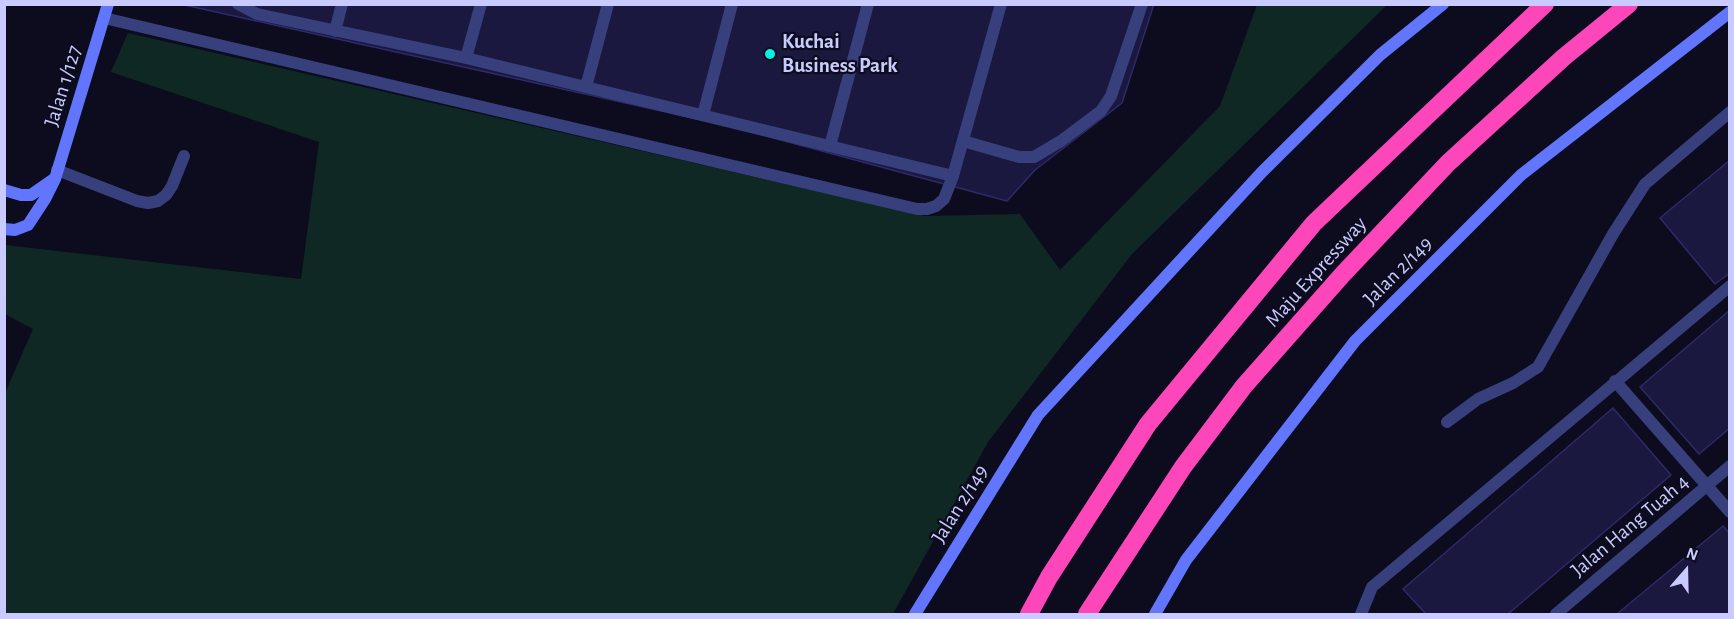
<!DOCTYPE html>
<style>
body{margin:0}
#map{position:relative;width:1734px;height:619px;overflow:hidden;background:#0c0c1e;font-family:"Alegreya Sans",sans-serif}
canvas{display:block}
.frame{position:absolute;inset:0;border:6px solid #c9cbfe;pointer-events:none}
.north{position:absolute;left:1656px;top:541px;width:60px;height:60px;-webkit-text-stroke:4px #0c0c1e;paint-order:stroke;rotate:20deg;font-size:16px;font-weight:700;line-height:24px;text-align:center;color:#c9cbfe}
.north::after{content:'';display:block;margin:auto;width:21px;height:27px;background:#c9cbfe;clip-path:polygon(50% 0,100% 100%,50% 72%,0 100%)}
</style>
<div id="map">
<canvas width="1734" height="619"></canvas>
<div class="frame"></div>
<div class="north">N</div>
</div>
<script>
const ctx = document.querySelector('canvas').getContext('2d');
ctx.lineJoin = 'round';
function fill(path, color) {
  ctx.fillStyle = color;
  ctx.fill(path, 'evenodd');
}
function poly(rows) {
  const path = new Path2D();
  for (const r of rows) {
    path.moveTo(r[0], r[1]);
    for (let i = 2; i < r.length; i += 2) path.lineTo(r[i], r[i + 1]);
  }
  return path;
}
function stroke(path, color, width, dash) {
  ctx.strokeStyle = color;
  ctx.lineWidth = width;
  ctx.lineCap = dash ? 'butt' : 'round';
  ctx.setLineDash(dash || []);
  ctx.stroke(path);
}
function drawText(font, color, halo, rows, align = 'center') {
  ctx.font = font + ' "Alegreya Sans",sans-serif';
  ctx.lineWidth = 4.5;
  ctx.setLineDash([]);
  ctx.textBaseline = 'middle';
  ctx.strokeStyle = halo;
  ctx.fillStyle = color;
  for (const [text, x, y, turn = 0] of rows) {
    ctx.save();
    ctx.translate(x, y);
    ctx.rotate((+turn || 0) * Math.PI / 180);
    ctx.textAlign = isNaN(turn) ? turn : align;
    if (halo) ctx.strokeText(text, 0, 0);
    ctx.fillText(text, 0, 0);
    ctx.restore();
  }
}
fill(poly([
 [1257,5,1387,5,1132,254,988,442,893,614,5,614,5,393,33,329,5,314,5,245,301,279,319,142,111,72,128,33,925,216,1020,214,1060,270,1220,106]
]), '#0f2823');
const building = poly([
 [180,4,1154,4,1122,103,1035,170,1007,201,729,126,180,4],
 [1730,160,1730,273,1715,284,1660,218,1730,160],
 [1730,310,1730,428,1699,454,1640,387,1730,310],
 [1613,408,1671,475,1508,614,1426,614,1403,589,1613,408],
 [1723,526,1730,534,1730,614,1617,614,1723,526]
]);
fill(building, '#1a183e');
stroke(building, '#2d2a6a', 1.5);
stroke(poly([
 [104,18,917,209,927,209,936,206,944,199,953,176],
 [335,31,342,4],
 [586,87,608,4],
 [963,141,1019,157,1034,157,1061,141,1101,111,1111,96,1142,4],
 [830,146,868,4],
 [57,170,137,201,148,203,158,201,166,195,172,186,184,156],
 [1615,381,1730,512],
 [1361,614,1372,587,1730,286]
]), '#373f7c', 12);
stroke(poly([
 [238,4,257,14,466,58,953,176,1001,4],
 [466,58,481,4],
 [703,115,732,4],
 [1447,422,1478,399,1513,383,1538,367,1613,234,1645,184,1730,112],
 [1556,614,1730,466]
]), '#373f7c', 12);
stroke(poly([
 [4,190,21,195,31,195,54,179],
 [4,229,15,230,28,225,45,199,55,179,108,4],
 [915,614,1038,415,1262,172,1380,55,1443,4],
 [1155,614,1186,560,1355,341,1521,175,1730,12]
]), '#6175fd', 12);
stroke(poly([
 [1029,614,1049,577,1148,424,1314,223,1545,4],
 [1087,614,1183,467,1244,386,1343,274,1448,163,1564,57,1629,4]
]), '#fd46ba', 18);
for (const [x, y, r, color] of [
 [770,54,6,"#03f1e4"]
]) {
  const dot = new Path2D();
  dot.arc(x, y, r, 0, 2 * Math.PI);
  ctx.fillStyle = color;
  ctx.fill(dot);
  stroke(dot, '#0c0c1e', 2);
}
drawText('bold 21px', '#c9cbfe', '#0c0c1e', [
 ["Kuchai",782,42],
 ["Business Park",782,66]
], 'left');
drawText('21px', '#c9cbfe', '#0c0c1e', [
 ["Jalan 1/127",63,86,-73],
 ["Jalan 2/149",1398,271,-45],
 ["Maju Expressway",1316,272,-48],
 ["Jalan 2/149",960,504,-58],
 ["Jalan Hang Tuah 4",1630,526,-40]
]);
</script>
